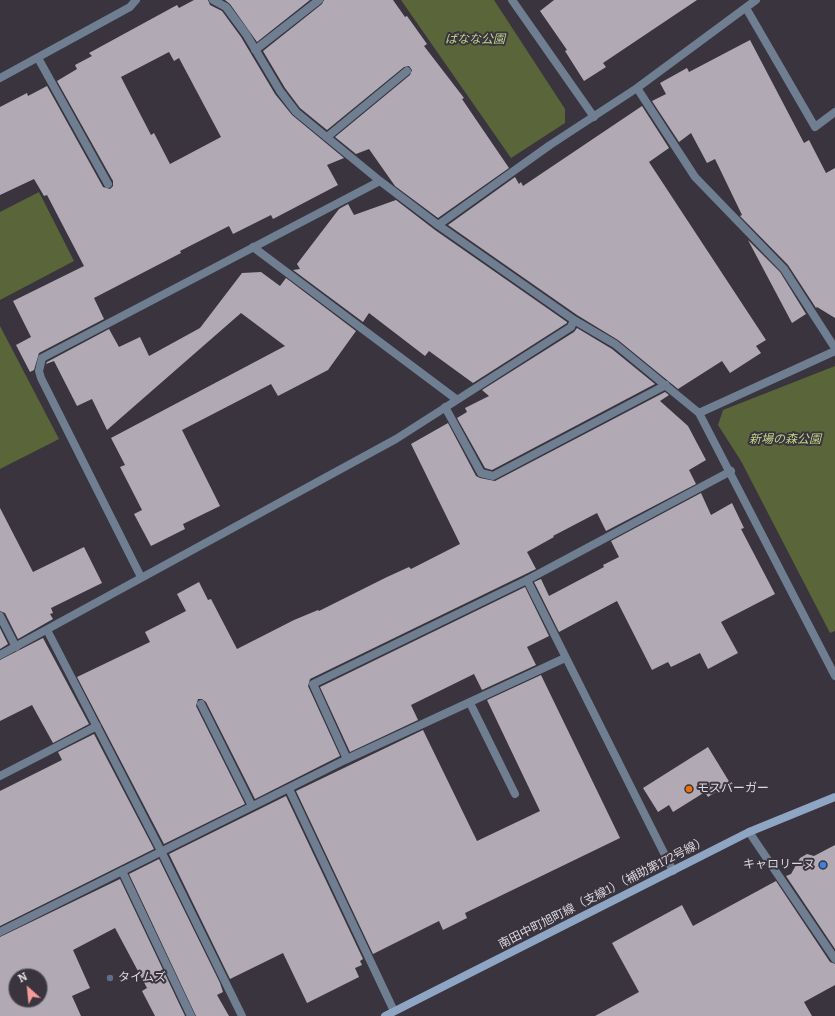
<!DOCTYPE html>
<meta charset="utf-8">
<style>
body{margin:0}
#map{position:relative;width:835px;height:1016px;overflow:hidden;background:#39343d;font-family:Bitter,serif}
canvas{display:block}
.north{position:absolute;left:8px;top:968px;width:40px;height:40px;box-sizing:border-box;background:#39343d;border:1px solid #7a767d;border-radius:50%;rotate:333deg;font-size:11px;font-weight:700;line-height:16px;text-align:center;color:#dcd8de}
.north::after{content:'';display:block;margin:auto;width:14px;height:18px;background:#f59b99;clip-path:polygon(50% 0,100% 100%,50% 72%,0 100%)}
</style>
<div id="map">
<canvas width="835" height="1016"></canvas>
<div class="north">N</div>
</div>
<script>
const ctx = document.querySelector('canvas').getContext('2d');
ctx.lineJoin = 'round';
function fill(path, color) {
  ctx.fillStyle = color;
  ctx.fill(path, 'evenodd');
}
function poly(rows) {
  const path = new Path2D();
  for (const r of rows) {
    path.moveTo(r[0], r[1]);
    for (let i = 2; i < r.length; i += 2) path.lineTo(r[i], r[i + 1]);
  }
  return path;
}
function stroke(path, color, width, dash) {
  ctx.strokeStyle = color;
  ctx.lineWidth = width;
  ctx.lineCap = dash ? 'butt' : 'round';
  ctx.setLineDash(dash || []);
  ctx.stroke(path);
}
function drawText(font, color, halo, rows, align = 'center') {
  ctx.font = font + ' Bitter,"Noto Sans JP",serif';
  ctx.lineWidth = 4;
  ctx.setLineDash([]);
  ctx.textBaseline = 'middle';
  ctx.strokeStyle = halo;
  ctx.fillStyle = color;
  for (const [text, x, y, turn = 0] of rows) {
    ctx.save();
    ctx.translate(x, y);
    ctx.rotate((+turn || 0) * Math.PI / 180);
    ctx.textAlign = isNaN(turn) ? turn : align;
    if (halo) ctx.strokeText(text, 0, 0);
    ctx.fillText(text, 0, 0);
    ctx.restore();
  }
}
fill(poly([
 [401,0,494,0,565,109,565,123,511,158],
 [39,192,74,261,0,300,0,212],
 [0,326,59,439,0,469],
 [835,366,835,631,830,633,741,461,718,425,723,410]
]), '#5a6639');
fill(poly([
 [194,0,208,0,210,5,222,11,241,37,275,94,292,115,344,158,327,165,338,185,273,219,271,215,233,234,229,226,180,251,181,253,94,298,104,319,39,353,34,370,30,372,16,345,31,337,13,301,84,266,47,195,44,196,34,179,0,195,0,107,27,93,28,96,47,86,103,187,110,189,113,186,113,181,57,81,77,69,75,65,92,56,89,53,177,5,179,8],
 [169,52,174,61,179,58,221,137,170,164,154,133,151,135,121,77],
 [225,0,310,0,257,42,230,4],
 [324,0,393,0,405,17,407,16,427,44,424,46,464,98,462,99,509,168,438,218,395,186,369,149,356,154,335,137,410,75,412,70,409,66,404,67,327,130,300,108,285,88,263,51,322,4],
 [554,0,697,0,603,63,606,67,584,81,565,51,567,50,540,11],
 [750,40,804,143,809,140,826,173,835,168,835,318,817,307,816,308,788,265,740,216,742,215,715,159,707,163,691,133,679,142,652,101,666,94,660,83,687,68,689,72],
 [642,106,669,148,649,162,766,340,756,346,761,353,730,373,722,361,678,389,618,340,577,315,448,225,515,177,519,184,521,182,523,186],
 [396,200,435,230,567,322,567,323,473,383,429,351,425,356,369,313,363,322,293,270,300,269,297,264,339,209,348,204,354,215],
 [748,240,780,272,806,314,792,323],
 [261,272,280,286,286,278,356,331,328,370,278,396,271,384,182,430,220,506,183,524,185,529,151,546,134,514,142,510,120,467,125,465,111,438,285,346,241,313,107,430,92,399,77,406,54,361,46,364,47,362,109,329,119,347,140,337,149,356,200,328,242,273],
 [577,328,612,349,655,384,492,470,485,468,457,418,467,412,465,408,489,396,482,390,574,332],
 [665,392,669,395,660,401,688,426,706,460,689,470,696,484,606,531,597,513,553,536,554,537,527,552,536,569,310,679,308,686,340,756,255,799,206,702,202,699,198,699,196,706,245,804,164,844,77,677,150,642,145,632,186,611,177,594,199,582,208,600,211,599,237,649,294,620,318,610,319,611,387,577,409,567,411,569,460,544,411,444,448,423,476,476,480,478,495,481],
 [701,493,711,515,732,503,744,528,741,529,775,594,721,622,738,653,708,669,700,653,671,667,668,662,652,670,617,601,559,632,534,582,541,579,549,596,604,567,603,565,619,557,611,541],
 [0,508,33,572,84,547,102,583,51,608,53,613,50,614,53,619,18,639,5,613,0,611],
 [525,587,549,636,527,647,536,665,482,690,474,674,411,705,418,720,350,752,320,687],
 [0,628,8,644,0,649],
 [43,638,89,724,53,743,32,705,0,721,0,660],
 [541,675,620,838,465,913,467,918,443,930,439,921,373,954,296,791,423,730,477,841,540,811,487,700],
 [94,734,154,849,0,926,0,791,62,760,58,752],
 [708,747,730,783,708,797,705,792,673,812,669,805,658,812,643,788],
 [286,796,363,959,360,961,362,965,355,968,359,977,307,1003,283,953,230,979,169,854],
 [835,845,835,949,786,876,791,874,800,858,807,854,814,856],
 [159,859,220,983,223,992,217,995,229,1016,196,1016,129,874],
 [120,879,185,1016,155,1016,142,991,147,988,115,928,73,950,90,988,72,996,81,1016,0,1016,0,937],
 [16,976,40,976,40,1000,16,1000],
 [776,881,830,962,835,964,835,985,804,1002,812,1016,595,1016,639,992,612,943,682,905,693,926]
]), '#b1aab5');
stroke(poly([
 [746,8,815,127,835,112],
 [255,50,319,0],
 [38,58,108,184],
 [327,137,407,71],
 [0,616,16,647],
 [47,630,161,851,242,1016],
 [470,703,515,794],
 [201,704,252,806],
 [347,759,313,684,527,580],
 [0,776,97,726],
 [289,789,394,1011],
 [122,871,191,1016]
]), '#6f7e90', 8);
stroke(poly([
 [213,0,226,7,246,34,280,91,296,112,380,181,438,225,574,320,615,344,699,413,835,676],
 [512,0,594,117],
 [0,78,130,7,136,0],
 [637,88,695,177,784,269,835,348],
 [438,225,550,145,637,88,756,0],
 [253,247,456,399],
 [445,407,481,473,493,476,666,385],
 [699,413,835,351],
 [141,577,41,378,39,371,42,358,380,181],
 [0,655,396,439,571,327,574,320],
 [749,832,835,959],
 [673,871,527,580,731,471],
 [0,932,347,759,565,658]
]), '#6f7e90', 8);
stroke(poly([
 [385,1016,749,832,835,797]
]), '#8ea5c3', 8);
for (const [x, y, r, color] of [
 [689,789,4,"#e8710a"],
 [823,865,4,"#3f7fe0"],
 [110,978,4,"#5c6f8a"]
]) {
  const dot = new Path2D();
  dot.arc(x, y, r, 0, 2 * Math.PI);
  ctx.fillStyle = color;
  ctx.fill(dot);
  stroke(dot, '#39343d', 1.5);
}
drawText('italic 12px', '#bfd487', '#39343d', [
 ["ばなな公園",475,40],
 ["新場の森公園",785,440]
]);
drawText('12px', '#dcd8de', '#39343d', [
 ["モスバーガー",697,789],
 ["キャロリーヌ",815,865,"right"],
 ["タイムズ",118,978]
], 'left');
drawText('12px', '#dcd8de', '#39343d', [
 ["南田中町旭町線（支線1）（補助第172号線）",603,893,-27]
]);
</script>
